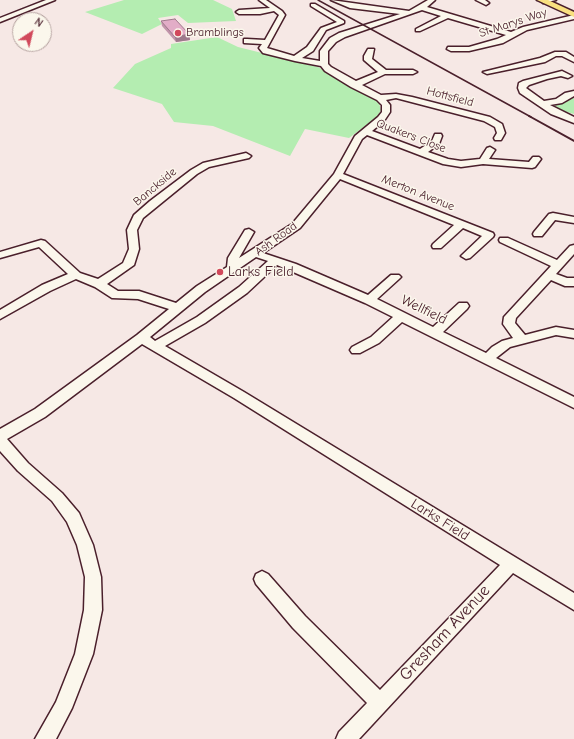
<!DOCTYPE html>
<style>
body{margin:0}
#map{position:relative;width:574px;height:739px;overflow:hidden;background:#f6e8e5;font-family:"Comic Neue",sans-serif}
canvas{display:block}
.north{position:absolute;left:12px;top:12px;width:40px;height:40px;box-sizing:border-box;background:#fbf7ec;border:1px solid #b4a19f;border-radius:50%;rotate:35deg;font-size:11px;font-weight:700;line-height:16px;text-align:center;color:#4a1f2b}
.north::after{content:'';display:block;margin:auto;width:14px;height:18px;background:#d1495b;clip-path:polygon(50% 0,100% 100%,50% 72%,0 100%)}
</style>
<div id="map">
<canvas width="574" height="739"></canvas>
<div class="north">N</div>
</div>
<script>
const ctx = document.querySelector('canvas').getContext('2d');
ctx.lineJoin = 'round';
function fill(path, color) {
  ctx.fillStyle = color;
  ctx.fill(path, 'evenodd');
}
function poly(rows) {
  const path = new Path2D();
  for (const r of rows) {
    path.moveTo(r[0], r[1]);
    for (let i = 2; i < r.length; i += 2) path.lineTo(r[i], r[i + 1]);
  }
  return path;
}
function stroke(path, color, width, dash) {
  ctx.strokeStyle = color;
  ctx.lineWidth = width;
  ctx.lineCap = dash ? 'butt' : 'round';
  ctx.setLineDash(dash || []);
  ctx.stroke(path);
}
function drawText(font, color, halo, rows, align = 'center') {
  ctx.font = font + ' "Comic Neue",sans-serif';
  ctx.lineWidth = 3;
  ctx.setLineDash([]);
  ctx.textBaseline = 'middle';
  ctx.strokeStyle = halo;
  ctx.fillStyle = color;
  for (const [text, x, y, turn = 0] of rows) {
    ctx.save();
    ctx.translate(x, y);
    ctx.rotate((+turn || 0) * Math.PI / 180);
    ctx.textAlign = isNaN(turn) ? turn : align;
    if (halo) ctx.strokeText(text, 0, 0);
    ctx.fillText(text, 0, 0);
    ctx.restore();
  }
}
fill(poly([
 [124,0,213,0,232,9,236,21,188,23,178,15,158,18,162,24,142,34,85,12],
 [217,37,238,47,318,67,371,96,379,103,381,110,377,117,349,138,305,129,290,156,213,126,174,122,162,104,113,88,135,64,171,48,171,44],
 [574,97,574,114,560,110,554,106]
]), '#b4edb1');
const minor = poly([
 [46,0,55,0,0,22,0,18,46,0],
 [259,0,266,0,282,11,285,15,267,48,294,56,307,47,321,28,337,22,311,6,311,4,315,4,344,21,344,23,326,30,313,51,302,58,320,61,320,51,330,38,339,33,400,14,350,8,331,0,409,11,428,0,435,0,427,7,511,32,523,27,574,15,574,19,527,30,503,43,469,51,451,51,447,49,448,47,469,47,497,39,506,35,448,18,420,31,416,31,416,29,441,16,422,10,345,37,336,42,328,51,328,64,331,67,356,81,378,72,364,60,364,56,368,49,374,49,372,59,386,70,413,70,417,72,413,74,385,74,362,85,381,95,396,94,412,97,490,117,502,124,505,133,501,140,495,140,494,138,497,133,495,127,484,121,396,98,386,100,390,105,390,112,384,121,372,131,420,149,432,141,435,134,441,134,442,136,439,144,428,152,448,159,461,161,480,159,487,148,490,147,495,150,489,159,529,162,533,157,539,157,541,159,535,167,532,168,483,164,461,167,443,164,367,135,362,139,343,174,493,233,494,235,493,237,470,258,466,259,461,256,482,236,463,228,441,248,433,248,432,246,433,244,454,225,340,179,300,228,263,253,296,264,368,295,391,275,399,275,401,277,399,279,377,299,433,327,459,303,467,303,469,306,467,309,443,332,486,353,492,347,502,341,513,338,503,324,504,317,551,266,500,242,499,240,500,238,508,238,557,260,570,246,574,245,574,254,556,274,567,278,574,278,574,286,565,286,551,280,516,318,515,323,525,335,556,327,574,330,574,338,556,335,510,347,496,358,574,397,574,408,402,322,379,343,360,353,352,353,350,350,352,347,371,337,393,317,365,303,277,265,247,293,205,323,165,346,244,392,574,593,574,610,513,573,359,739,336,739,339,732,367,703,293,628,256,584,254,579,256,574,262,571,268,574,305,616,380,690,500,565,234,398,142,344,45,417,7,439,28,463,62,493,79,513,93,545,101,577,102,610,93,654,72,708,56,739,35,739,56,702,75,654,84,610,85,577,77,545,67,522,52,501,18,471,0,451,0,429,35,409,137,335,169,309,138,299,112,298,95,287,76,279,50,291,0,319,0,310,42,285,68,274,39,247,0,258,0,252,41,240,45,241,80,273,98,279,123,263,129,249,127,230,134,215,150,201,191,170,203,163,246,153,251,156,249,158,209,167,197,174,143,218,137,230,139,249,134,265,107,284,118,291,139,291,176,303,197,286,227,267,228,258,245,230,249,229,254,232,239,258,292,224,334,174,355,136,378,117,382,112,382,105,377,100,351,87,325,71,321,66,295,61,263,53,259,48,262,44,244,43,244,39,247,39,265,40,279,15,274,11,260,14,239,14,236,12,239,10,270,8,259,0],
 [256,257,268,261,239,287,197,317,155,341,150,337,205,292,256,257],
 [476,0,485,0,489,3,486,5,476,0],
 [545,0,556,0,543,3,543,1,545,0],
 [555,52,566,52,574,57,574,62,562,56,556,56,545,62,487,74,483,72,540,58,555,52],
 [562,71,572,76,568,78,561,76,547,79,529,85,526,88,544,101,556,99,565,93,574,91,574,96,562,103,550,105,574,117,574,123,551,114,520,93,518,88,519,83,523,81,562,71],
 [553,213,574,217,574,223,555,220,542,236,534,236,533,234,534,232,549,214,553,213]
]);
const major = poly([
 [537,0,548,0,574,12,574,17,537,0]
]);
stroke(minor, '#4a1f2b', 3);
stroke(major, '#4a1f2b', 3);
fill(minor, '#fbf7ec');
fill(major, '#fae180');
stroke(poly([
 [318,0,531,117]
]), '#4a1f2b', 1.5);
stroke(poly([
 [529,116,574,141]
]), '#4a1f2b', 2);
fill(poly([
 [161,21,189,34,190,40,176,42,162,26]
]), '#c295ab');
fill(poly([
 [189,34,190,40,176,42,175,37]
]), '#9e798b');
const building = poly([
 [175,19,189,34,175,37,161,21,175,19]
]);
fill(building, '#e2adc7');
stroke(building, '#9e798b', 1);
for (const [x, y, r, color] of [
 [178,33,4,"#d1495b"],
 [220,272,4,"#d1495b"]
]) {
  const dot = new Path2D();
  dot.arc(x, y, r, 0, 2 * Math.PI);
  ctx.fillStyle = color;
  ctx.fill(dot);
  stroke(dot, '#fbf7ec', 1.5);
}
drawText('12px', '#4a1f2b', '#fbf7ec', [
 ["St Marys Way",513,23,-18],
 ["Hottsfield",450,97,15],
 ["Quakers Close",411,136,21],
 ["Banckside",155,187,-40],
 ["Merton Avenue",418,193,22],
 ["Ash Road",276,239,-36]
]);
drawText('12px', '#4a1f2b', '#fbf7ec', [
 ["Bramblings",186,33]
], 'left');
drawText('14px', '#4a1f2b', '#fbf7ec', [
 ["Larks Field",228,272]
], 'left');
drawText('14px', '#4a1f2b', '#fbf7ec', [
 ["Wellfield",424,310,26],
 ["Larks Field",440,520,32]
]);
drawText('17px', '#4a1f2b', '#fbf7ec', [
 ["Gresham Avenue",445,633,-47]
]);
</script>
